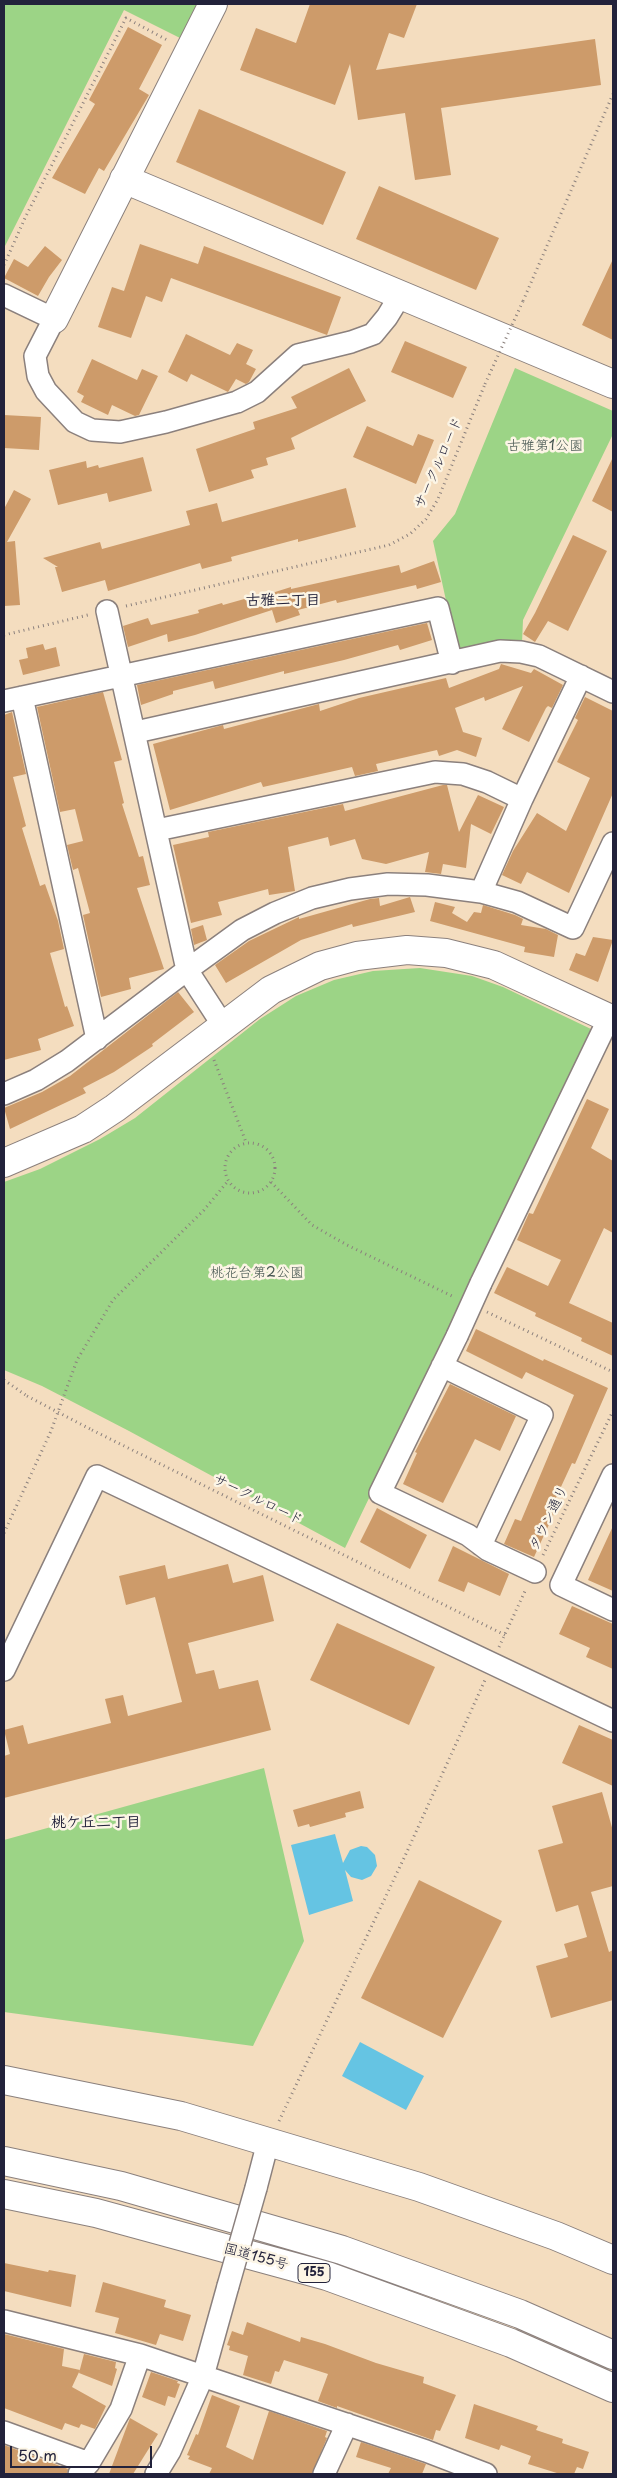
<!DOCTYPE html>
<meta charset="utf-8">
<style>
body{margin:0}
#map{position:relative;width:617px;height:2478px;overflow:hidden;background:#f4ddbf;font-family:"Playpen Sans",sans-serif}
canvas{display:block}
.frame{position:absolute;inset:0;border:5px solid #22223b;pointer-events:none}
.scale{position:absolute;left:10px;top:2446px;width:142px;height:22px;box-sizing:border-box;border:2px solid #22223b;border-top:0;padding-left:6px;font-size:15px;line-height:18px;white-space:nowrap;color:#22223b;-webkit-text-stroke:4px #fcf5e5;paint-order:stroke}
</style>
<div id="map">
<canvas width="617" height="2478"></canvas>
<div class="frame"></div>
<div class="scale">50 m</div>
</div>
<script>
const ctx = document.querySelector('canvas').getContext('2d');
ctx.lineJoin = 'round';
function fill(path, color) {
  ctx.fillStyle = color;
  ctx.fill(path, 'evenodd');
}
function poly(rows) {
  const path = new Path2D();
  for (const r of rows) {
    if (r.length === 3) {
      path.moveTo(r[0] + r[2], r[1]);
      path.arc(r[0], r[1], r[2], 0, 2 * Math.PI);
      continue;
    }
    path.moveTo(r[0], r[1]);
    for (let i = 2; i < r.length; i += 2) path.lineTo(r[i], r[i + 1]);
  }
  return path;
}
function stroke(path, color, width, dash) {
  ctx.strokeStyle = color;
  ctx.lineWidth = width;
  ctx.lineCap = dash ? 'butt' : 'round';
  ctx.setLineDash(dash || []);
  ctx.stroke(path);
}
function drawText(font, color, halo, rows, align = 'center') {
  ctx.font = font + ' "Playpen Sans","Klee One",sans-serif';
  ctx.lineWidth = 5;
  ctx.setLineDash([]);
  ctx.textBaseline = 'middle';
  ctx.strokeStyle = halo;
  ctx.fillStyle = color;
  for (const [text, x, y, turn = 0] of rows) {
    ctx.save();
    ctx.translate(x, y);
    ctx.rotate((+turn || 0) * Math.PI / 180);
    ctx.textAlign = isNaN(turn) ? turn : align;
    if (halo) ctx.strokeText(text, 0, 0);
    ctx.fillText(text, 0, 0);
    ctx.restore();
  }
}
fill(poly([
 [4,4,197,4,180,38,124,10,4,248],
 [515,368,613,411,613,434,523,620,522,643,463,651,456,646,433,541,455,514],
 [420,968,472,976,503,987,591,1029,590,1039,345,1548,129,1431,42,1386,4,1370,4,1182,40,1169,100,1139,135,1118,260,1019,296,996,334,980,373,971],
 [264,1768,304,1941,253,2046,4,2012,4,1840]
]), '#9cd486');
fill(poly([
 [335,1834,343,1863,350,1850,361,1846,367,1847,375,1855,377,1866,371,1876,362,1880,351,1877,345,1870,353,1901,309,1915,291,1845],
 [360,2042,424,2076,406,2110,342,2076]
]), '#65c4e3');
fill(poly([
 [310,4,417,4,404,38,389,33,376,70,595,39,601,85,441,108,451,175,415,180,405,113,358,120,350,64,335,105,240,70,256,28,296,43],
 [128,27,162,45,139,89,149,95,104,171,99,168,85,194,52,178,95,104,89,100],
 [199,109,346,172,323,225,176,162],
 [379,186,499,238,476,290,356,239],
 [140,244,198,264,204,246,341,297,327,335,171,278,162,302,146,296,131,338,98,327,112,287,124,291],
 [45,246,62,260,49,277,38,296,4,278,14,259,28,267],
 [613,259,613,340,582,325],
 [186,334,230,355,237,343,253,350,246,364,256,369,249,382,246,384,236,379,228,392,191,374,187,382,168,372],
 [405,341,467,367,453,398,391,372],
 [92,359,137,380,142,369,158,376,139,415,135,416,112,405,108,415,81,402,84,396,77,392],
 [349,368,366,401,291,438,295,449,266,458,268,465,251,470,254,478,209,492,196,449,255,429,253,422,297,408,291,397],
 [4,415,41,417,39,450,4,448],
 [367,426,413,446,418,434,434,440,416,484,353,457],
 [143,457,152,491,109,502,107,493,58,505,49,470,86,461,87,468,98,465,99,468],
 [613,457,613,512,592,501],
 [346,488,356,527,298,542,298,539,231,557,232,561,202,569,200,563,108,591,105,580,62,592,55,567,58,567,43,558,100,542,102,549,190,525,186,511,217,503,222,522],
 [14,490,31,499,7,542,15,541,20,605,4,606,4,509],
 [573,535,607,551,568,631,548,621,535,642,523,634,535,613],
 [434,561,441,582,417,589,416,585,337,603,336,600,298,610,300,615,276,623,272,610,195,635,168,642,167,634,128,647,123,626,148,618,151,625,199,613,198,610,222,603,223,605,255,596,256,598,291,587,291,589,399,565,401,573],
 [427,623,432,640,400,650,398,645,344,660,284,674,284,671,215,689,213,681,173,691,173,694,141,705,137,685],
 [43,644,45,650,56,647,60,666,23,675,19,660,28,658,26,648],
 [501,664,531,673,534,669,563,685,552,708,548,706,546,708,529,742,502,729,523,686,485,701,484,697,455,708,463,732,482,738,476,757,457,750,439,756,437,750,376,764,378,771,355,776,352,767,263,787,261,782,170,810,153,744,223,725,224,729,319,704,320,711,359,698,446,678,449,688,499,669],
 [103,692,122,760,114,762,124,803,122,804,139,857,143,856,150,885,137,888,164,969,129,978,131,989,101,997,83,915,90,913,78,868,73,870,67,845,83,841,75,809,60,812,37,707],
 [585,697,613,711,613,793,569,893,527,872,521,884,502,875,513,851,537,813,566,831,590,778,557,762,578,720,575,718],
 [12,712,26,774,13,777,26,826,22,828,40,886,45,884,58,921,64,949,50,953,65,1007,67,1006,74,1026,38,1039,41,1050,4,1060,4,715],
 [443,785,447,785,459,832,478,795,504,807,491,834,471,824,466,868,443,864,441,874,425,872,429,852,386,864,362,859,355,839,330,846,328,837,288,847,295,891,269,895,268,889,218,902,222,915,191,923,173,845,209,837,208,832,343,804,345,811],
 [410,897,415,912,353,927,352,924,301,940,226,983,215,965,249,941,299,917,299,919,370,899,379,898,380,906],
 [435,902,455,907,452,913,467,922,474,912,481,913,483,905,515,915,523,919,521,925,546,929,558,935,554,957,524,952,525,947,430,921],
 [203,925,207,940,194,945,191,929],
 [593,937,613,940,598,982,569,970,576,953,585,956],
 [178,992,194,1012,152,1044,153,1046,114,1072,83,1088,86,1093,10,1129,4,1108,42,1092,70,1076],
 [587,1099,609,1109,591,1148,613,1161,613,1233,604,1228,569,1303,613,1323,613,1356,581,1341,582,1338,535,1316,536,1313,494,1293,507,1267,548,1286,561,1260,517,1240,529,1213,533,1214],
 [476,1329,543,1361,544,1359,608,1388,575,1464,572,1463,554,1502,558,1505,534,1557,504,1544,515,1519,521,1521,574,1395,526,1372,522,1379,466,1351],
 [450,1384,516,1416,500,1451,475,1439,443,1503,403,1484,417,1453,415,1452],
 [377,1508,427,1535,410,1569,360,1542],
 [613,1526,613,1591,588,1580],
 [453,1546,509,1574,500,1596,468,1582,464,1592,438,1581],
 [228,1564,233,1583,263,1575,274,1621,188,1643,196,1674,214,1670,219,1689,258,1680,271,1730,4,1798,4,1756,10,1754,4,1730,23,1725,28,1744,111,1723,105,1699,123,1695,128,1716,182,1702,155,1597,126,1605,119,1576,165,1565,168,1579],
 [572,1606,613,1624,613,1669,586,1657,590,1648,559,1634],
 [337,1623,435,1667,409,1725,310,1680],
 [579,1725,613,1740,613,1786,562,1763],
 [360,1791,364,1808,345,1813,346,1817,310,1827,309,1824,298,1827,293,1810],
 [602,1792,613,1831,613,1886,591,1892,609,1952,613,1950,613,2000,551,2018,536,1966,568,1957,564,1944,587,1937,578,1905,556,1912,538,1850,563,1843,552,1806],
 [419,1880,502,1921,443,2038,361,1998],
 [4,2263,48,2272,49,2270,76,2275,71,2307,4,2291],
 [103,2282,166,2300,164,2307,191,2315,183,2341,160,2334,156,2345,115,2333,119,2318,95,2312],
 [247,2322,300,2342,301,2337,325,2344,376,2363,424,2377,423,2383,456,2395,440,2431,436,2430,433,2440,337,2406,337,2408,318,2401,328,2374,284,2360,279,2372,275,2371,271,2384,243,2375,248,2356,229,2350,230,2346,227,2345,232,2331,243,2335],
 [4,2334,64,2349,62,2366,80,2370,72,2387,106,2406,95,2429,81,2424,79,2428,65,2423,62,2430,4,2408],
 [84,2354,116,2362,115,2368,117,2369,112,2386,79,2373],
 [151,2372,178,2381,177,2383,180,2384,175,2398,168,2396,165,2406,142,2397],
 [212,2395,240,2406,226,2447,253,2460,269,2411,327,2431,325,2437,327,2438,312,2474,209,2474,212,2468,188,2459,190,2456,187,2455,196,2434,198,2435],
 [474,2404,538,2426,536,2430,563,2439,562,2443,589,2452,583,2469,577,2467,574,2474,560,2474,528,2464,531,2456,501,2445,499,2450,465,2438],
 [130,2418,158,2434,133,2474,109,2474],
 [361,2442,426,2464,422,2474,388,2474,391,2468,356,2457],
 [4,2445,68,2469,67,2474,4,2474]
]), '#cd9b6a');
const street = poly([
 [4,295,54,319,35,356,38,376,46,391,75,422,92,430,120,432,166,422,237,402,257,392,298,355,351,342,373,334,387,317,401,294],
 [107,611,187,970,224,1027],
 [22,697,97,1039],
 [4,701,438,608,452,663],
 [136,732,500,651,521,652,539,656,613,692],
 [157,830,435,772,463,774,487,782,522,799],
 [481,892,522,799,581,676],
 [4,1094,36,1080,67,1061,187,970,242,930,275,913,312,898,350,889,388,884,427,885,481,892,517,902,573,928,613,843],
 [481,1283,609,1018],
 [457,1336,380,1493,468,1535,488,1550,535,1572],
 [442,1366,542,1415,481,1545],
 [613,1475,561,1585,613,1610],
 [4,1670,97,1476,613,1721],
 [256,2188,268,2142],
 [4,2321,140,2355,426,2451,486,2474],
 [4,2432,89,2463],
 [79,2474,89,2463,121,2409,140,2355],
 [156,2474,170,2451,203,2376,228,2286],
 [324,2474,347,2424]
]);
const secondary = poly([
 [124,179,613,384],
 [54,319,213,4],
 [4,1163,83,1129,115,1108,271,990,320,966,357,956,407,950,446,953,494,965,613,1020],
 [4,2080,181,2116,419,2187,556,2236,613,2260]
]);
const highway = poly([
 [4,2161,121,2186,342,2250,520,2314,613,2355],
 [4,2194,96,2213,327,2276,511,2343,613,2388]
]);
stroke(street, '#8b807d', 24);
stroke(secondary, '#8b807d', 30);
stroke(highway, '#8b807d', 30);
stroke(poly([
 [4,265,25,218,126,18,169,41],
 [523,301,613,94],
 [126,606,389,545,410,534,426,519,438,499,485,384],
 [4,635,88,615],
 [214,1060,246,1142],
 [250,1168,25],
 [271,1182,312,1225,347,1245,454,1297],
 [487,1312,613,1372],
 [4,1380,27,1396],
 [92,1430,505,1635],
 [4,1533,51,1431,77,1360,113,1300,204,1210,228,1181],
 [543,1555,613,1411],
 [499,1647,526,1589],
 [279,2121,405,1856,485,1680]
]), '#8b807d', 3, [1, 4]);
stroke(street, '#fff', 21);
stroke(secondary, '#fff', 28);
stroke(highway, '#fff', 28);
const streetBridge = poly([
 [457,1336,481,1283],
 [228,2286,256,2188]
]);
stroke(streetBridge, '#8b807d', 24, []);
stroke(poly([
 [485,384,523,301],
 [27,1396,92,1430]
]), '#8b807d', 3, [1, 4]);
stroke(streetBridge, '#fff', 21);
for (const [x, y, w] of [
 [314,2273,32]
]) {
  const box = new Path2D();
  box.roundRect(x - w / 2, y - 9.5, w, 19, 4);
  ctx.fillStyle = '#fcf5e5';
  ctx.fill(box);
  stroke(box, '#22223b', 1);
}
drawText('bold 12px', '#22223b', null, [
 ["155",314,2273]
]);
drawText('14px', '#475752', '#fcf5e5', [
 ["古雅第1公園",545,446],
 ["桃花台第2公園",257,1273]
]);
drawText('14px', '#22223b', '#fcf5e5', [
 ["サークルロード",439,463,-66],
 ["サークルロード",258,1500,26],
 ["タウン通り",549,1518,-64],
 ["国道155号",256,2257,15]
]);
drawText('bold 15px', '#22223b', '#fcf5e5', [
 ["古雅二丁目",283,601],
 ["桃ケ丘二丁目",96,1823]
]);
</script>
